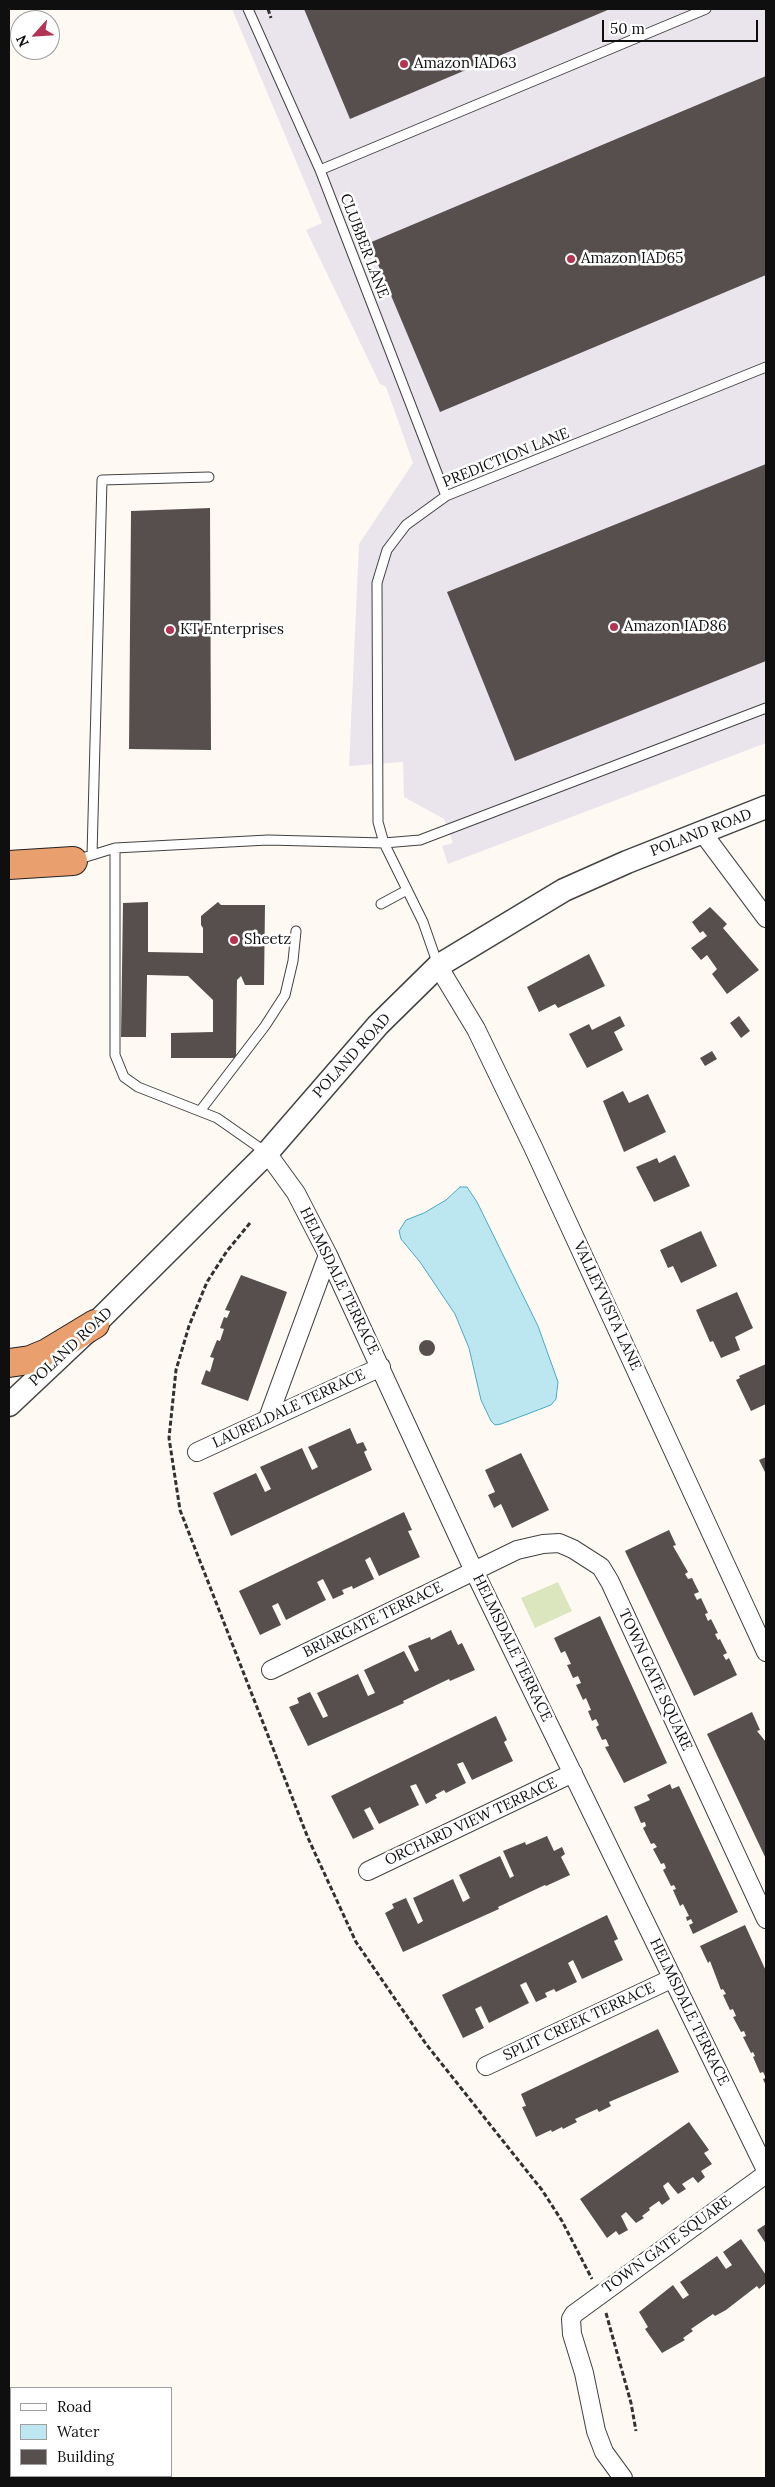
<!DOCTYPE html>
<style>
body{margin:0}
#map{position:relative;width:775px;height:2487px;overflow:hidden;background:#fefaf3;font-family:Lora,serif}
canvas{display:block}
.frame{position:absolute;inset:0;border:10px solid #0f0f0f;pointer-events:none}
.legend{position:absolute;left:10px;top:2387px;width:162px;height:90px;box-sizing:border-box;background:#fff;border:1px solid #9f9f9f;margin:0;padding:6px 9px;list-style:none;font-size:15px;color:#0f0f0f}
.legend li{display:flex;align-items:center;gap:10px;height:25px}
.legend b{width:25px;border:1px solid #9f9f9f}
.north{position:absolute;left:10px;top:10px;width:50px;height:50px;box-sizing:border-box;background:#fff;border:1px solid #9f9f9f;border-radius:50%;rotate:244deg;font-size:14px;font-weight:700;line-height:20px;text-align:center;color:#0f0f0f}
.north::after{content:'';display:block;margin:auto;width:18px;height:22px;background:#b33352;clip-path:polygon(50% 0,100% 100%,50% 72%,0 100%)}
.scale{position:absolute;left:602px;top:20px;width:156px;height:22px;box-sizing:border-box;border:2px solid #0f0f0f;border-top:0;padding-left:6px;font-size:15px;line-height:18px;white-space:nowrap;color:#0f0f0f;-webkit-text-stroke:4px #fff;paint-order:stroke}
</style>
<div id="map">
<canvas width="775" height="2487"></canvas>
<div class="frame"></div>
<ul class="legend">
<li><b style="height:6px;background:#fff"></b>Road</li>
<li><b style="height:14px;background:#bce7f1"></b>Water</li>
<li><b style="height:14px;background:#574f4d"></b>Building</li>
</ul>
<div class="north">N</div>
<div class="scale">50 m</div>
</div>
<script>
const ctx = document.querySelector('canvas').getContext('2d');
ctx.lineJoin = 'round';
function fill(path, color) {
  ctx.fillStyle = color;
  ctx.fill(path, 'evenodd');
}
function poly(rows) {
  const path = new Path2D();
  for (const r of rows) {
    if (r.length === 3) {
      path.moveTo(r[0] + r[2], r[1]);
      path.arc(r[0], r[1], r[2], 0, 2 * Math.PI);
      continue;
    }
    path.moveTo(r[0], r[1]);
    for (let i = 2; i < r.length; i += 2) path.lineTo(r[i], r[i + 1]);
  }
  return path;
}
function stroke(path, color, width, dash) {
  ctx.strokeStyle = color;
  ctx.lineWidth = width;
  ctx.lineCap = dash ? 'butt' : 'round';
  ctx.setLineDash(dash || []);
  ctx.stroke(path);
}
function drawText(font, color, halo, rows, align = 'center') {
  ctx.font = font + ' Lora,serif';
  ctx.lineWidth = 5;
  ctx.setLineDash([]);
  ctx.textBaseline = 'middle';
  ctx.strokeStyle = halo;
  ctx.fillStyle = color;
  for (const [text, x, y, turn = 0] of rows) {
    ctx.save();
    ctx.translate(x, y);
    ctx.rotate((+turn || 0) * Math.PI / 180);
    ctx.textAlign = isNaN(turn) ? turn : align;
    if (halo) ctx.strokeText(text, 0, 0);
    ctx.fillText(text, 0, 0);
    ctx.restore();
  }
}
fill(poly([
 [232,9,766,9,766,743,448,864,442,846,453,843,444,819,404,797,403,762,349,766,359,544,413,463,386,387,380,384,306,230,322,223]
]), '#eae5ed');
fill(poly([
 [558,1582,572,1611,535,1628,521,1598]
]), '#dbe6bf');
const water = poly([
 [460,1187,467,1187,477,1202,538,1326,558,1382,556,1399,551,1405,501,1424,495,1425,491,1421,481,1400,469,1348,455,1314,420,1262,401,1239,399,1231,406,1220,424,1213,446,1200,460,1187]
]);
fill(water, '#bce7f1');
stroke(water, '#49a9c1', 1);
fill(poly([
 [304,9,610,9,350,119],
 [766,76,766,275,440,412,369,243],
 [766,464,766,661,515,761,447,592],
 [210,508,211,750,129,749,131,511],
 [148,902,148,952,203,953,203,928,201,925,201,916,218,902,221,905,265,905,264,985,245,985,241,976,237,980,236,1058,171,1058,171,1033,213,1032,213,1000,188,976,147,975,146,1037,121,1037,123,903],
 [710,907,727,924,723,928,759,970,727,994,712,974,717,969,707,955,701,960,691,948,707,936,703,931,700,933,692,922],
 [589,954,605,986,558,1008,555,1004,539,1012,527,987],
 [620,1016,625,1026,614,1032,623,1050,587,1068,569,1034,589,1024,592,1030],
 [739,1016,750,1031,741,1038,730,1023],
 [712,1051,717,1059,705,1066,700,1058],
 [623,1091,629,1103,648,1094,666,1132,624,1152,603,1101],
 [675,1155,690,1186,654,1202,636,1167,657,1158,659,1163],
 [701,1231,717,1266,681,1283,673,1266,668,1268,660,1250],
 [241,1275,287,1292,248,1401,201,1384,206,1370,210,1372,214,1358,210,1357,217,1340,220,1341,224,1329,220,1328,224,1317,227,1318,230,1311,225,1310],
 [737,1292,753,1328,735,1337,740,1350,721,1358,713,1341,710,1342,696,1310],
 [427,1348,8],
 [766,1364,766,1404,751,1411,736,1380,740,1378,739,1376],
 [350,1428,357,1444,363,1442,367,1450,364,1452,372,1470,231,1536,213,1493,256,1473,265,1492,271,1489,260,1467,302,1448,312,1470,318,1467,308,1447],
 [521,1453,549,1510,512,1528,501,1504,494,1508,488,1495,495,1492,485,1470],
 [766,1457,766,1474,759,1460],
 [404,1512,412,1530,408,1531,420,1557,379,1576,370,1557,365,1560,374,1579,353,1589,352,1586,342,1590,344,1594,333,1599,323,1579,317,1582,326,1600,286,1620,278,1603,272,1606,281,1625,260,1635,239,1591],
 [669,1530,676,1545,673,1546,688,1572,685,1574,688,1579,692,1578,699,1592,694,1594,697,1600,701,1598,708,1613,705,1614,708,1621,711,1619,718,1633,715,1634,718,1640,720,1639,727,1653,723,1655,726,1660,729,1658,737,1675,694,1696,625,1551],
 [600,1616,667,1763,624,1783,605,1747,609,1746,606,1739,602,1740,596,1727,599,1725,596,1719,592,1721,588,1711,591,1710,586,1698,583,1700,576,1685,581,1683,578,1676,573,1678,567,1665,571,1664,565,1651,561,1653,554,1638],
 [451,1630,458,1645,462,1643,475,1670,450,1681,449,1679,403,1701,404,1703,308,1746,289,1707,299,1703,297,1698,310,1692,323,1718,328,1716,317,1693,358,1674,368,1696,375,1693,364,1670,404,1651,415,1672,419,1670,408,1646,430,1637,431,1640],
 [752,1712,760,1730,757,1731,766,1742,766,1859,707,1734],
 [496,1716,507,1740,504,1742,513,1761,472,1780,463,1762,457,1764,466,1783,446,1793,444,1790,435,1795,437,1798,426,1804,416,1784,410,1786,419,1805,379,1824,370,1807,364,1810,374,1829,353,1839,331,1796],
 [670,1784,672,1789,679,1786,738,1912,693,1934,689,1925,693,1923,691,1919,687,1921,686,1917,689,1916,683,1904,680,1906,673,1890,676,1889,674,1885,671,1886,663,1870,666,1868,664,1863,661,1864,653,1849,657,1847,654,1843,651,1844,643,1828,646,1826,645,1822,641,1823,634,1807,650,1800,647,1795],
 [547,1836,554,1851,562,1847,565,1854,561,1857,570,1875,546,1886,545,1885,498,1907,499,1909,403,1952,385,1913,394,1908,392,1904,406,1898,418,1924,423,1921,413,1898,453,1879,463,1902,470,1898,459,1875,500,1856,510,1878,514,1876,503,1851,525,1842,526,1845],
 [607,1915,618,1939,614,1941,623,1960,582,1979,573,1960,568,1963,577,1982,556,1992,554,1989,545,1993,547,1997,536,2002,526,1982,520,1985,529,2003,489,2023,481,2006,475,2009,484,2028,463,2038,442,1995],
 [745,1925,766,1971,766,2086,763,2079,766,2078,763,2072,760,2073,753,2057,755,2056,753,2052,751,2053,743,2037,746,2036,744,2031,741,2032,733,2017,736,2016,733,2009,730,2010,723,1995,726,1994,723,1989,721,1990,710,1961,708,1963,700,1946],
 [658,2029,679,2072,609,2102,611,2106,599,2112,597,2109,575,2119,577,2122,563,2129,562,2127,552,2132,551,2130,536,2137,522,2107,526,2106,521,2094],
 [689,2122,709,2150,704,2153,712,2164,701,2171,705,2177,698,2183,693,2177,682,2184,686,2189,678,2194,668,2182,663,2186,670,2199,662,2205,659,2201,649,2208,650,2210,642,2216,644,2218,636,2223,626,2212,621,2216,628,2230,619,2235,616,2231,607,2238,580,2199],
 [766,2224,766,2244,757,2230],
 [741,2239,766,2275,766,2283,759,2289,757,2286,726,2310,715,2316,713,2314,691,2329,693,2331,683,2338,685,2340,662,2353,645,2329,648,2327,639,2312,673,2285,683,2299,689,2295,680,2282,717,2256,726,2269,732,2265,723,2252]
]), '#574f4d');
const service = poly([
 [248,9,320,170,446,496],
 [320,170,706,9],
 [115,848,115,1055,124,1077,138,1087,217,1118,267,1153],
 [92,855,102,480,209,477],
 [76,860,115,848,268,840,384,843,420,840,766,708],
 [381,904,407,890],
 [438,965,423,922,384,843,378,822,377,583,387,550,406,525,446,496,766,367],
 [200,1111,265,1026,285,995,293,961,296,931]
]);
const minor = poly([
 [702,832,766,918],
 [438,966,476,1029,533,1147,766,1652],
 [267,1153,296,1193,328,1255,474,1571,766,2170],
 [268,1418,328,1255],
 [197,1452,381,1367],
 [271,1670,517,1550,543,1544,559,1543,573,1549,601,1567,610,1582,766,1919],
 [368,1871,573,1773],
 [486,2066,673,1978],
 [623,2478,604,2452,596,2431,584,2373,572,2334,571,2319,574,2314,766,2174]
]);
const tertiary = poly([
 [9,1405,95,1324,267,1153,378,1025,438,966,564,890,627,862,766,807]
]);
const trunk = poly([
 [9,865,73,861],
 [9,1363,30,1360,47,1353,95,1324]
]);
stroke(service, '#424242', 11);
stroke(minor, '#424242', 20);
stroke(tertiary, '#424242', 25);
stroke(trunk, '#202020', 30);
stroke(poly([
 [268,9,271,18],
 [250,1223,227,1251,207,1282,189,1326,176,1370,169,1438,180,1510,308,1838,356,1942,426,2044,542,2190,562,2221,592,2279],
 [606,2313,631,2403,636,2431]
]), '#313131', 3, [5, 2.5]);
stroke(service, '#fff', 9);
stroke(minor, '#fff', 18);
stroke(tertiary, '#fff', 22);
stroke(trunk, '#eaa06e', 28);
for (const [x, y, r, color] of [
 [404,64,5,"#b33352"],
 [571,259,5,"#b33352"],
 [614,627,5,"#b33352"],
 [170,630,5,"#b33352"],
 [234,940,5,"#b33352"]
]) {
  const dot = new Path2D();
  dot.arc(x, y, r, 0, 2 * Math.PI);
  ctx.fillStyle = color;
  ctx.fill(dot);
  stroke(dot, '#fff', 2);
}
drawText('15px', '#0f0f0f', '#fff', [
 ["Amazon IAD63",414,64],
 ["Amazon IAD65",581,259],
 ["Amazon IAD86",624,627],
 ["KT Enterprises",180,630],
 ["Sheetz",244,940]
], 'left');
drawText('15px', '#0f0f0f', '#fff', [
 ["CLUBBER LANE",364,246,69],
 ["PREDICTION LANE",506,458,-22],
 ["POLAND ROAD",701,833,-21],
 ["POLAND ROAD",352,1056,-48],
 ["HELMSDALE TERRACE",339,1281,64],
 ["VALLEYVISTA LANE",607,1306,65],
 ["POLAND ROAD",71,1347,-43],
 ["LAURELDALE TERRACE",289,1409,-25],
 ["BRIARGATE TERRACE",373,1620,-26],
 ["HELMSDALE TERRACE",512,1648,64],
 ["TOWN GATE SQUARE",655,1680,65],
 ["ORCHARD VIEW TERRACE",471,1822,-25],
 ["HELMSDALE TERRACE",689,2012,64],
 ["SPLIT CREEK TERRACE",579,2022,-25],
 ["TOWN GATE SQUARE",667,2245,-36]
]);
</script>
